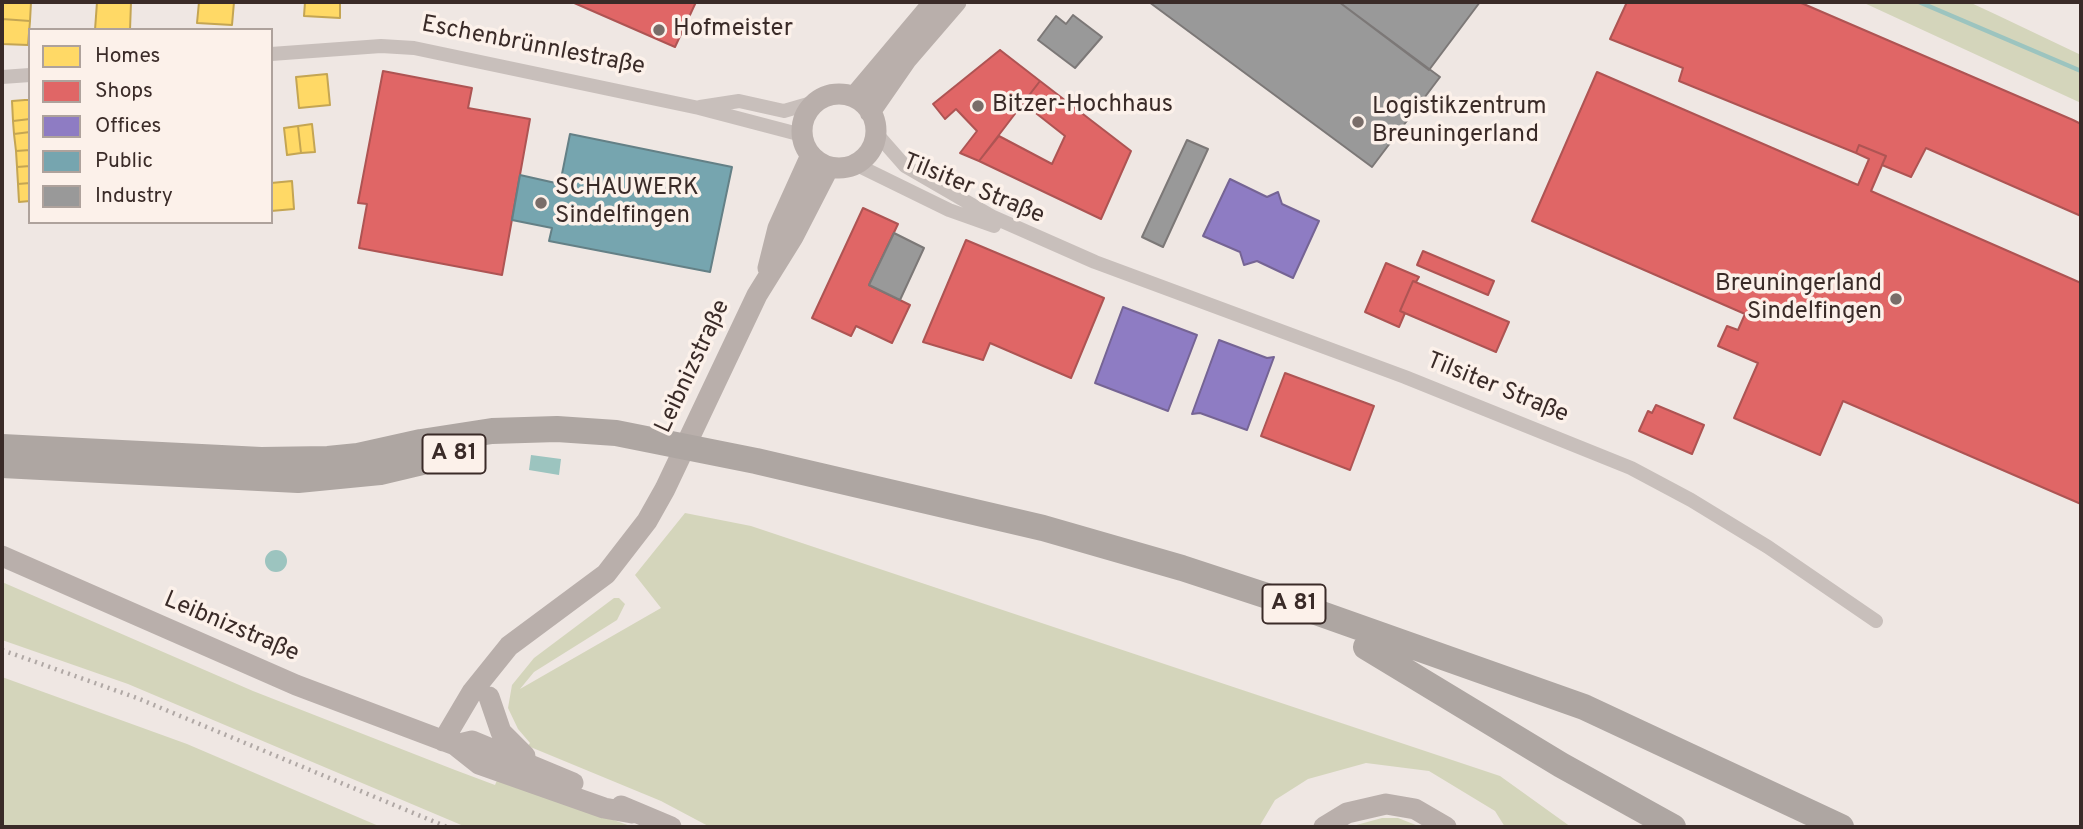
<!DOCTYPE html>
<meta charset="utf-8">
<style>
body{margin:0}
#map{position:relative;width:2083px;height:829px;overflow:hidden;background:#efe7e3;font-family:Overpass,sans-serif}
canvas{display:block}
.frame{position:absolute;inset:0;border:4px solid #3a2b28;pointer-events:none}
.legend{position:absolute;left:28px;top:28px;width:245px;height:196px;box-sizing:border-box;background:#fcf1ea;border:2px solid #aea29c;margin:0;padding:9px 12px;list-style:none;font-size:21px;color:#3a2b28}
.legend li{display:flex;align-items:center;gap:14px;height:35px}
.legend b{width:35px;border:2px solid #aea29c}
</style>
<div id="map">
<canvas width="2083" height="829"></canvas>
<div class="frame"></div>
<ul class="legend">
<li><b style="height:19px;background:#ffd966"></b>Homes</li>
<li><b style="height:19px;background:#e06666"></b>Shops</li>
<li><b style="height:19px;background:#8e7cc3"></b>Offices</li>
<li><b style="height:19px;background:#76a5af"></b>Public</li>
<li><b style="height:19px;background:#999"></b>Industry</li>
</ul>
</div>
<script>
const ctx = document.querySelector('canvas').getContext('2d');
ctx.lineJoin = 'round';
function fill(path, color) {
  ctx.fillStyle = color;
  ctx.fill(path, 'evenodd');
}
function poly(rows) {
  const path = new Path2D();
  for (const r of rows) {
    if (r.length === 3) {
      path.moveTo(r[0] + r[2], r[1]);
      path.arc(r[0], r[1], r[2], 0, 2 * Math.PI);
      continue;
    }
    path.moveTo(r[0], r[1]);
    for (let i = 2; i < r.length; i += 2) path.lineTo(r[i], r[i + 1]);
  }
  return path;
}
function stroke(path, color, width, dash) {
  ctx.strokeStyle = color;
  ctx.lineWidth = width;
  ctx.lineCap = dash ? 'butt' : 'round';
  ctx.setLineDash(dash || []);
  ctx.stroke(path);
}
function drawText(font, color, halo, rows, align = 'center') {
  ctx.font = font + ' Overpass,sans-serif';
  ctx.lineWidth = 7;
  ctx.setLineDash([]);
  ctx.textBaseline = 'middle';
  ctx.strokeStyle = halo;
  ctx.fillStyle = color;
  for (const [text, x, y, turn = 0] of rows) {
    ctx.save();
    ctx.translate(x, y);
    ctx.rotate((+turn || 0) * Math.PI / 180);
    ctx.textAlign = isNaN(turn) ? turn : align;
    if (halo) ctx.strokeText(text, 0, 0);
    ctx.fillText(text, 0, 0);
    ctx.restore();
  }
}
fill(poly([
 [1862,2,1969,2,1997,15,2081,55,2081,103],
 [685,513,751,526,1500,776,1571,827,1505,827,1495,811,1429,771,1366,763,1308,779,1275,800,1259,827,710,827,661,801,528,746,530,743,518,729,508,708,512,685,534,658,614,598,619,598,625,604,617,620,534,672,520,689,661,608,635,575],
 [2,582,253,691,455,770,495,785,498,778,633,827,466,827,128,684,2,640],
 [2,677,187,744,381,827,2,827],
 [1382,818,1398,818,1421,827,1349,827]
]), '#d4d5bb');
fill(poly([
 [531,455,561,459,559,475,529,470],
 [276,561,11]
]), '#9cc4bf');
const homes = poly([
 [2,2,31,2,30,21,2,19,2,2],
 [97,2,131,2,130,30,95,30,97,2],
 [199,2,234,2,232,25,197,23,199,2],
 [305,2,340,2,340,18,304,16,305,2],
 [2,19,30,21,28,45,2,44,2,19],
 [327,74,330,105,299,108,296,77,327,74],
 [25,100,30,100,30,119,13,121,12,101,25,100],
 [30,119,30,132,14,134,13,121,30,119],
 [312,124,315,152,301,153,298,126,312,124],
 [298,126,301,153,287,155,284,128,298,126],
 [30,132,30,150,16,151,14,134,30,132],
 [30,150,30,166,17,167,16,151,30,150],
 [30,166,30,183,18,184,17,167,30,166],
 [292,181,294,209,271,211,271,183,292,181],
 [30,183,30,201,19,202,18,184,30,183]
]);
fill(homes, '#ffd966');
stroke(homes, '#c4a553', 2);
const shops = poly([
 [572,2,696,2,675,47,572,2],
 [1627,2,1799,2,2073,120,2081,124,2081,216,1926,148,1911,177,1882,165,1886,156,1859,145,1856,153,1679,81,1683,68,1610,39,1627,2],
 [1000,50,1040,81,979,161,960,153,977,131,956,109,945,119,933,104,1000,50],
 [383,71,472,88,468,108,530,119,502,275,359,248,367,204,358,203,383,71],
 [1597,72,1858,185,1869,159,1856,153,1859,145,1886,156,1871,191,2081,283,2081,504,1843,401,1820,455,1734,418,1758,363,1718,346,1727,326,1738,330,1745,314,1532,221,1597,72],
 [1040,81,1131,151,1101,219,979,161,999,136,1052,164,1065,136,1023,103,1040,81],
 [863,208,898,224,869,285,910,305,892,343,856,326,851,336,812,318,863,208],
 [966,240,1104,298,1071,378,990,343,983,360,923,342,966,240],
 [1423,251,1494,281,1488,295,1417,265,1423,251],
 [1386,263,1419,277,1416,282,1413,281,1400,311,1405,313,1399,327,1365,312,1386,263],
 [1413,281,1509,322,1496,352,1400,311,1413,281],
 [1285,373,1374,406,1350,470,1261,436,1285,373],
 [1656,405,1704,425,1692,454,1639,431,1648,411,1652,413,1656,405]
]);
fill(shops, '#e06666');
stroke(shops, '#ae5453', 2);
const offices = poly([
 [1230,179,1267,197,1278,192,1282,204,1319,221,1293,278,1257,261,1244,265,1240,252,1203,236,1230,179],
 [1123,307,1197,335,1168,411,1095,383,1123,307],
 [1219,340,1267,358,1274,357,1247,430,1200,413,1192,414,1219,340]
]);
fill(offices, '#8e7cc3');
stroke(offices, '#756494', 2);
const public = poly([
 [570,134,732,167,710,272,549,241,552,228,512,220,520,175,560,184,570,134]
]);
fill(public, '#76a5af');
stroke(public, '#648086', 2);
const industry = poly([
 [1149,2,1339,2,1440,77,1372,167,1149,2],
 [1339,2,1480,2,1429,70,1339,2],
 [1073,15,1102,37,1075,68,1038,40,1056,16,1066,24,1073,15],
 [1187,140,1208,149,1163,247,1142,237,1187,140],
 [894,233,924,248,900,300,869,285,894,233]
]);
fill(industry, '#999');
stroke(industry, '#7c7877', 2);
stroke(poly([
 [1919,2,2081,71]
]), '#9cc4bf', 4.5);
stroke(poly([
 [271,54,381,46,414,48,699,108,802,135],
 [2,77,30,75],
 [700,107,739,101,784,111,815,102],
 [876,133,905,166,993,217,1095,262,1405,377,1631,468,1691,500,1768,547,1876,621],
 [855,164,949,210,994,226]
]), '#c8bfbb', 14);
stroke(poly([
 [839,131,37],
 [854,97,934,2],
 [870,112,906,60,956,2],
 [768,268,778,228,811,155],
 [2,556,296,685,455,745,479,764,604,808,632,813],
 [489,697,501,732,525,756],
 [443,741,472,692,509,646,606,574,647,521,665,489,757,295,793,237,829,167],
 [455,745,472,741,573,783],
 [621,806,671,827],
 [1324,827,1347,813,1386,804,1415,809,1446,827]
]), '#b9afab', 21);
stroke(poly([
 [2,447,261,460,328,459,358,456,421,442,492,431,557,429,616,433,756,461,1043,528,1182,568,1313,611,1584,707,1841,827],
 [2,465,298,480,380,472,464,452],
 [1366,647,1561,765,1673,827]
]), '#aea6a2', 26);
stroke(poly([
 [2,650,137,698,447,827]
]), '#b0a8a5', 4.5, [2, 5]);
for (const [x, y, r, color] of [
 [659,30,7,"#796d69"],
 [978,106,7,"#796d69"],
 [1358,122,7,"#796d69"],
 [541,203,7,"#796d69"],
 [1896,299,7,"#796d69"]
]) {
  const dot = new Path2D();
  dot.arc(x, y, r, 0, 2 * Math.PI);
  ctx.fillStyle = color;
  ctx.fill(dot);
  stroke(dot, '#fcf1ea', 2.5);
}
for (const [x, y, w] of [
 [454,454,63],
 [1294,604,63]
]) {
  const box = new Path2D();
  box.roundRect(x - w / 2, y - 19.5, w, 39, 5);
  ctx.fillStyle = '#fcf1ea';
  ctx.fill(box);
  stroke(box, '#3a2b28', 2);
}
drawText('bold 23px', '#3a2b28', null, [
 ["A 81",454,454],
 ["A 81",1294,604]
]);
drawText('24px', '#3a2b28', '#fcf1ea', [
 ["Hofmeister",673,30],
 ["Bitzer-Hochhaus",992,106],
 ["Logistikzentrum",1372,108],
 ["Breuningerland",1372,136],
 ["SCHAUWERK",555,189],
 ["Sindelfingen",555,217],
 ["Breuningerland",1882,285,"right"],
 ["Sindelfingen",1882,313,"right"]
], 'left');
drawText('24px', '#3a2b28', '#fcf1ea', [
 ["Eschenbrünnlestraße",533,47,11],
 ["Tilsiter Straße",973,190,22],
 ["Leibnizstraße",694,367,-65],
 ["Tilsiter Straße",1497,389,22],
 ["Leibnizstraße",231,628,23]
]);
</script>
